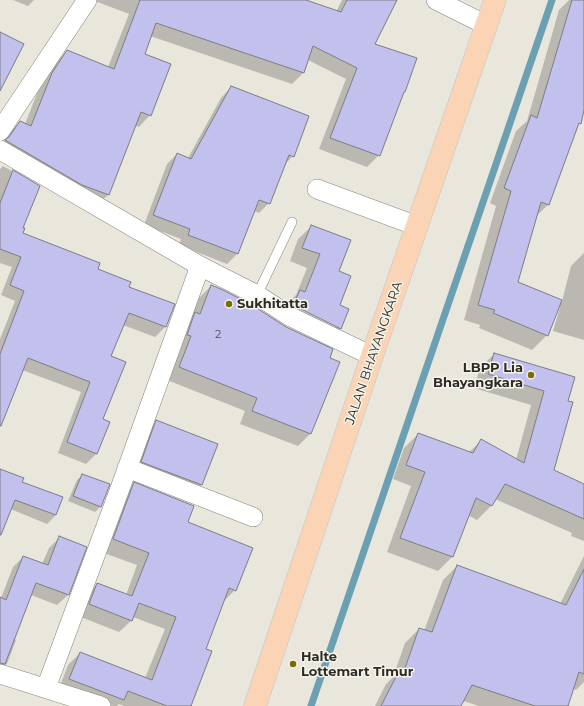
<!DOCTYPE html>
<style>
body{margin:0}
canvas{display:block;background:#e9e6dc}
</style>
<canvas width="584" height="706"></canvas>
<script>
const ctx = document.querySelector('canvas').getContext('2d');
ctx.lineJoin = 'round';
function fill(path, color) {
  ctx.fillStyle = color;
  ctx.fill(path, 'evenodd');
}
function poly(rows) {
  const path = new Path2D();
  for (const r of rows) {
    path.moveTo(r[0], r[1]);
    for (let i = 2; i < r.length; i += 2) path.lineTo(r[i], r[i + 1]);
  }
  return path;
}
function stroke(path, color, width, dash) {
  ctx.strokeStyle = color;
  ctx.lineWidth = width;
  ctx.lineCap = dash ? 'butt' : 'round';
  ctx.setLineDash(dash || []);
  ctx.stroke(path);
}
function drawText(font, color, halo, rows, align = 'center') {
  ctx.font = font + ' Montserrat,sans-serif';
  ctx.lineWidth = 3;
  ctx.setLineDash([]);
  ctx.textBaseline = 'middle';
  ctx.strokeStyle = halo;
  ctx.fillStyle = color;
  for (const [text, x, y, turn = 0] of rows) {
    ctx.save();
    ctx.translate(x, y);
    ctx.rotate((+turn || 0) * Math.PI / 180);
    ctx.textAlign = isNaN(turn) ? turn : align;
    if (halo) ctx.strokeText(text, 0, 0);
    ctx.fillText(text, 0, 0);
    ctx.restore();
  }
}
fill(poly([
 [13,0,34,0,28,6],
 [96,0,303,0,336,12,342,0,382,0,374,44,402,94,379,155,367,167,319,149,346,79,308,60,303,73,292,84,150,36,144,54,150,115,139,127,135,126,108,195,96,206,0,147,8,134,20,122,25,124,40,86,55,63,67,52,108,67,129,14,95,1],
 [569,0,584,0,584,105,580,123,577,127,549,204,535,217,517,283,562,301,571,266,584,253,584,340,553,331,560,307,558,307,547,335,532,350,479,328,480,325,464,320,496,206,490,203,516,131,527,121,559,10],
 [231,87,293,156,284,165,269,203,259,213,254,211,238,253,227,264,179,245,181,239,144,225,167,164,177,154,188,158,221,98],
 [3,166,38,186,22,228,21,234,97,270,128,287,165,327,155,337,123,325,110,357,102,420,96,454,86,464,58,453,81,392,22,370,0,412,0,339,15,301,1,295,12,267,0,263,0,169],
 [312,226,337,271,338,306,340,328,327,342,286,304,296,295,307,268,290,261,298,239],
 [289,302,335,325,335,327,289,304],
 [211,286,328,358,310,434,298,446,240,424,245,411,167,380,198,299],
 [494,354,566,402,553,471,584,485,584,541,571,536,572,533,495,499,491,506,477,520,468,515,452,557,438,571,387,552,411,486,393,479,404,448,418,434,468,453,481,441,516,460,531,405,474,388,480,368],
 [157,421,217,444,201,485,186,500,127,477,142,436],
 [0,470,21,482,62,498,56,515,47,524,8,508,0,511],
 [82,475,100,507,95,512,68,501,77,480],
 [134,484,186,523,235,590,223,602,205,650,190,706,124,706,119,704,117,706,96,706,58,691,68,665,80,653,145,678,165,629,133,617,132,620,119,632,78,616,85,596,97,584,126,595,137,565,101,552,122,496],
 [60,537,85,547,68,595,57,605,31,595,14,639,16,640,7,664,0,671,0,598,1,598,13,567,23,557,42,564,49,548],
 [584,556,584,682,576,690,572,688,567,706,479,706,463,701,460,706,375,706,386,684,393,677,405,643,419,629,424,631,443,580,457,566,560,604]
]), '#0003');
stroke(poly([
 [311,706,552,0]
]), '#6ba0b3', 7);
const building = poly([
 [140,0,306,0,341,12,347,0,397,0,375,44,417,58,405,92,404,92,380,156,330,138,357,68,313,46,304,73,156,23,145,54,171,64,151,116,141,112,109,195,82,185,5,140,9,137,20,121,31,126,52,73,67,50,114,69,140,0],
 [572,0,584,0,584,110,581,124,579,123,549,205,541,202,518,282,562,300,548,336,493,313,495,310,478,305,511,191,504,188,531,115,537,118,572,0],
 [0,32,24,44,0,91,0,32],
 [231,86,309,116,294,157,289,155,270,204,259,200,238,254,188,235,190,229,153,215,177,153,191,159,231,86],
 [13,170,40,186,23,228,25,228,23,233,100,263,98,269,131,282,129,287,175,304,166,327,129,313,111,356,126,362,103,419,110,422,97,454,67,442,90,382,28,358,1,426,0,426,0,354,24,291,10,285,21,257,0,249,0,203,13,170],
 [311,225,351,240,339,271,351,276,340,305,349,309,341,329,293,305,300,290,305,292,320,254,302,248,311,225],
 [211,285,223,290,252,305,286,327,333,349,330,358,340,362,311,434,252,411,257,398,179,367,191,336,187,335,195,312,200,314,211,285],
 [494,353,575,377,568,401,573,402,554,470,584,484,584,519,505,484,492,506,476,498,453,557,400,538,425,472,406,465,418,433,473,453,481,439,524,463,544,391,488,374,494,353],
 [156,420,218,444,202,485,141,462,156,420],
 [0,469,24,478,22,482,63,497,56,515,15,500,1,535,0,535,0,469],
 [82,474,110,484,101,507,73,496,82,474],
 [134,482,194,506,188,522,253,548,236,591,229,588,206,649,212,651,191,706,167,706,128,691,124,700,69,679,80,652,152,680,176,617,139,603,132,621,89,604,97,583,132,596,149,553,113,539,134,482],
 [59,536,87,547,69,595,36,583,5,664,0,663,0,597,6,600,23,556,48,565,59,536],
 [457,565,566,605,584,569,584,674,579,672,568,706,535,706,472,685,461,706,381,706,400,669,404,671,419,628,432,632,457,565]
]);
fill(building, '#c2c1ee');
stroke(building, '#7c7c85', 1);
const service = poly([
 [257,295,292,222]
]);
const minor = poly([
 [436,0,486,25],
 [0,131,87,0],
 [0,150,200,266,257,295,291,317,372,356],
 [317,189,417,226],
 [127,468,253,517],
 [0,674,101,706],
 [46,688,122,483,200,266]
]);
const primary = poly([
 [255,706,372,356,495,0]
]);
stroke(service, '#88867d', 10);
stroke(minor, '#88867d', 20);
stroke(primary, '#c4c4c3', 23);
stroke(service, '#fff', 9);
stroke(minor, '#fff', 19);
stroke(primary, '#fad4b5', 22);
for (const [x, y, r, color] of [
 [229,304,4,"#7b6b04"],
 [531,375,4,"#7b6b04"],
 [293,664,4,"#7b6b04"]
]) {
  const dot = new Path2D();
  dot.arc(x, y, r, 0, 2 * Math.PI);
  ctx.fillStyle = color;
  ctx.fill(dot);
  stroke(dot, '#f6f3e9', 1.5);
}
drawText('11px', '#525059', null, [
 ["2",218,335]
]);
drawText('bold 13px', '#2c2b27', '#f6f3e9', [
 ["Sukhitatta",237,304],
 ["LBPP Lia",523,368,"right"],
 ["Bhayangkara",523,383,"right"],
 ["Halte",301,657],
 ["Lottemart Timur",301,672]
], 'left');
drawText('13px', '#2c2b27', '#f6f3e9', [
 ["JALAN BHAYANGKARA",374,353,-71]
]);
</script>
